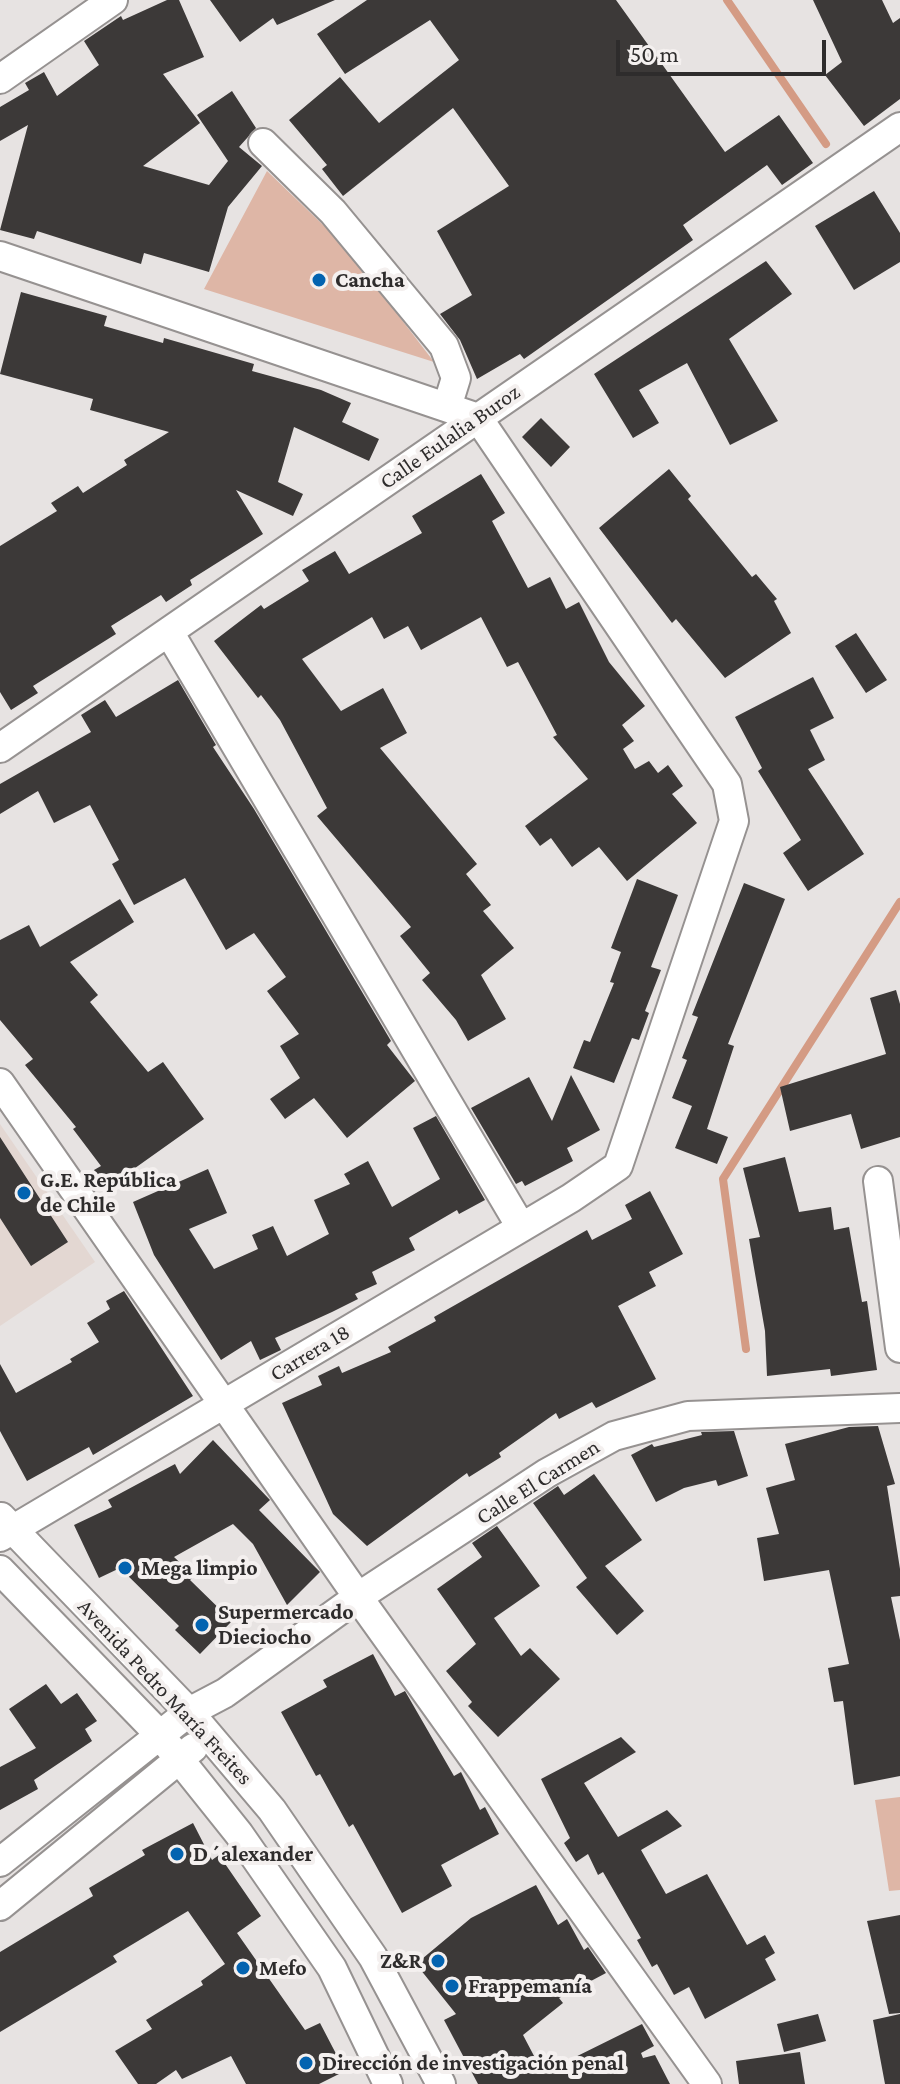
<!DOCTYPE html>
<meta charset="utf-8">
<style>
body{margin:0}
#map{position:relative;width:900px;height:2084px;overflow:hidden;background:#e7e3e2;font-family:"Crimson Pro",serif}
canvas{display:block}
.scale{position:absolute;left:616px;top:40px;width:210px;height:36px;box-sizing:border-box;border:4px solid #2e2c2c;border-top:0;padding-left:10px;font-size:24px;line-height:28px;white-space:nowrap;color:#2e2c2c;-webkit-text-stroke:6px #f4f0ef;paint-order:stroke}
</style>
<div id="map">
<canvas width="900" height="2084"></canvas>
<div class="scale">50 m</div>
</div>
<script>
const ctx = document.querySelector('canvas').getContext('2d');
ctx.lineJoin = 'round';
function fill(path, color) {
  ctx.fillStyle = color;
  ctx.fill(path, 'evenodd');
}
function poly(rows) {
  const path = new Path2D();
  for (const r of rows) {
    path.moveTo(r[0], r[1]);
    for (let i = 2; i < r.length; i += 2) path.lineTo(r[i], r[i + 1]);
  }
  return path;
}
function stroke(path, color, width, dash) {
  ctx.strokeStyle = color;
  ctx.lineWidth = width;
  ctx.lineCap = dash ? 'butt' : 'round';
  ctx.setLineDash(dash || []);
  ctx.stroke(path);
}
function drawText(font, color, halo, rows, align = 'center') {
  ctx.font = font + ' "Crimson Pro",serif';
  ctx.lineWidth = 8;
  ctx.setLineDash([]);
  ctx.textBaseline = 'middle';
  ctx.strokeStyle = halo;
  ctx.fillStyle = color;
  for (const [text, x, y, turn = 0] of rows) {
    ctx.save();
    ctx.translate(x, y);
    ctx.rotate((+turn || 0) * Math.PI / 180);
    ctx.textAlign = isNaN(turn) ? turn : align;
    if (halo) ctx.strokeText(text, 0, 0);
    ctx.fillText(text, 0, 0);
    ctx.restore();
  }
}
fill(poly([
 [0,1124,95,1262,0,1326]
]), '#e3d7d2');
fill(poly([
 [267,171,346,247,434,362,204,289],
 [900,1797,900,1890,889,1891,875,1800]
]), '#deb6a6');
stroke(poly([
 [727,0,826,144],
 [746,1349,723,1179,900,902]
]), '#d49b84', 8);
fill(poly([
 [167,0,179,0,204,57,163,74,200,123,143,166,209,185,228,161,197,115,232,91,256,128,239,147,262,166,228,207,209,272,144,253,141,264,37,231,34,239,0,230,28,125,0,141,0,107,29,90,25,83,44,72,57,96,99,65,84,41,121,16,123,20],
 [210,0,335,0,277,25,273,18,240,42],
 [367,0,616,0,725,152,779,115,813,163,782,185,767,165,683,225,693,240,524,359,520,354,477,379,460,340,440,314,472,295,437,231,509,186,453,108,343,196,322,169,327,165,289,120,340,77,379,123,459,60,430,20,345,74,317,34],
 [813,0,882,0,893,23,900,18,900,99,864,126,825,75,842,62],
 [874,191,900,233,900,262,854,290,815,226],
 [766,261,792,294,729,339,778,421,730,445,687,363,639,390,659,423,633,438,594,374],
 [21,292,107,316,104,326,163,343,164,338,254,364,252,371,321,390,351,403,342,422,379,439,369,461,294,427,278,482,303,494,293,516,236,490,263,534,190,580,192,585,166,602,161,595,111,626,116,634,33,686,38,693,11,710,0,692,0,546,57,511,51,503,78,486,83,493,127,465,124,460,169,432,90,410,93,399,0,374],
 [541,418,570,447,551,467,522,437],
 [669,469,691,496,688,499,752,577,756,574,777,599,774,601,791,633,725,678,676,619,672,623,599,528],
 [481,474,505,513,492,521,528,588,550,577,566,609,579,602,609,662,645,706,622,725,634,741,623,749,635,769,649,761,658,773,668,765,683,786,672,794,697,823,627,881,599,847,572,867,551,838,540,846,525,826,588,779,553,737,557,735,518,662,507,667,481,617,421,650,408,626,384,639,372,617,302,659,341,711,383,688,407,733,380,748,477,864,466,874,491,905,483,911,514,948,481,975,506,1019,468,1041,456,1020,422,980,430,973,400,936,411,927,317,816,327,808,280,720,261,695,258,698,214,641,261,605,264,609,309,581,302,570,335,551,349,574,422,533,412,516],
 [856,633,887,680,866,693,835,646],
 [813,677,834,718,810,730,825,760,808,769,864,854,808,891,783,853,801,840,758,771,762,768,735,717],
 [178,680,216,745,213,747,254,809,391,1041,387,1045,415,1081,347,1138,314,1098,285,1119,270,1099,300,1078,280,1046,299,1034,267,991,286,977,254,933,226,950,185,878,134,905,112,864,119,860,90,805,54,823,38,791,0,814,0,784,91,732,81,715,105,700,116,717],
 [637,879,678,895,651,967,661,970,645,1011,649,1013,639,1040,632,1038,614,1083,573,1068,584,1040,590,1042,614,983,610,982,621,952,611,948],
 [744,883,785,899,728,1044,734,1046,707,1129,728,1137,717,1164,675,1148,692,1106,672,1098,687,1060,682,1058,698,1017,692,1015],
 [120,899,134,922,70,962,98,995,90,1002,148,1072,163,1062,204,1119,107,1188,94,1170,101,1166,73,1129,76,1127,25,1065,33,1059,0,1020,0,940,29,925,40,947],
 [896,990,900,1004,900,1137,861,1149,851,1114,790,1131,780,1087,886,1054,870,998],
 [571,1075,600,1130,567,1148,573,1161,525,1186,522,1181,516,1184,471,1108,529,1077,552,1121],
 [436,1116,485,1200,459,1214,457,1210,409,1238,415,1250,372,1272,377,1284,355,1294,358,1299,332,1312,275,1338,281,1350,260,1360,251,1341,221,1360,154,1255,133,1202,208,1169,227,1213,189,1229,214,1269,258,1249,252,1235,273,1226,287,1256,329,1234,314,1200,350,1184,344,1174,368,1161,392,1207,440,1179,413,1128],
 [0,1137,68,1242,31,1266,0,1218],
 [785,1157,799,1212,831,1207,834,1230,849,1227,862,1302,867,1301,877,1370,831,1376,830,1369,767,1376,765,1331,749,1239,760,1237,743,1168],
 [650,1191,683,1254,649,1272,656,1286,618,1306,656,1379,596,1408,592,1402,559,1419,556,1413,499,1453,501,1457,469,1477,467,1473,367,1546,333,1514,282,1403,322,1385,318,1376,339,1366,342,1373,391,1352,388,1347,436,1321,434,1317,587,1230,592,1240,632,1219,625,1205],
 [124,1291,193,1396,93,1455,89,1447,27,1481,0,1431,0,1364,16,1393,72,1362,70,1359,99,1342,87,1323,110,1309,106,1301],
 [878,1426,895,1484,887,1486,900,1569,900,1596,891,1597,900,1640,900,1776,854,1785,843,1701,834,1702,828,1668,849,1664,829,1570,764,1581,757,1538,779,1534,766,1488,795,1480,785,1444,849,1427],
 [734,1431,748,1476,718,1486,716,1480,684,1488,656,1502,631,1455,652,1444,654,1447,702,1435,701,1432],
 [213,1440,270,1500,259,1510,320,1572,287,1605,253,1544,233,1524,174,1557,194,1576,190,1580,232,1621,200,1654,175,1630,179,1626,120,1568,99,1578,74,1525,112,1507,108,1500,175,1464,180,1474],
 [594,1474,642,1540,605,1566,644,1611,617,1635,576,1587,587,1578,533,1503,558,1486,564,1495],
 [497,1526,540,1586,494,1618,521,1656,530,1648,560,1679,498,1737,468,1706,472,1702,446,1671,476,1644,437,1589,482,1557,472,1543],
 [373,1654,395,1696,405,1691,454,1776,461,1772,480,1810,485,1807,499,1834,441,1865,452,1886,402,1913,353,1824,349,1827,320,1774,316,1776,281,1712,327,1687,323,1680],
 [46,1684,61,1704,77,1693,97,1721,85,1729,92,1741,34,1780,38,1789,0,1810,0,1767,36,1748,9,1709],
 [621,1737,636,1752,584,1783,618,1837,667,1810,682,1826,641,1850,666,1894,707,1874,747,1945,765,1935,775,1953,765,1959,776,1980,705,2019,689,1987,674,1995,657,1964,652,1967,637,1940,641,1938,603,1872,598,1875,588,1854,576,1862,564,1843,570,1838,541,1779],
 [193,1823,212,1860,219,1855,261,1916,237,1933,305,2030,320,2023,345,2071,319,2084,246,2084,231,2056,182,2079,176,2070,156,2084,138,2084,115,2051,152,2029,146,2020,203,1985,201,1981,225,1964,188,1911,113,1956,117,1962,0,2032,0,1952,93,1896,89,1888,145,1855,142,1850],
 [536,1885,558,1925,567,1919,584,1950,588,1947,606,1973,559,1998,563,2003,523,2035,543,2073,642,2024,654,2046,641,2053,643,2058,655,2055,670,2084,478,2084,444,2020,456,2014,416,1964,471,1918],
 [900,1915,900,2013,889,2014,867,1921],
 [818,2014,826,2041,784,2052,777,2024],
 [900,2014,900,2084,885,2084,873,2020],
 [800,2052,805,2084,739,2084,736,2061]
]), '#3c3938');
const minor = poly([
 [0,79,113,0],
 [263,143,333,212,444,346,456,378,447,407],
 [0,256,478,418,727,784,734,821,618,1166,571,1198,0,1537],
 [169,632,521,1227],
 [0,748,900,127],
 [0,1083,358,1597,707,2084],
 [878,1181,900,1348],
 [1,1517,189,1712,272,1810,373,1957,441,2084],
 [0,1570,159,1734,239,1834,332,1968,388,2084],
 [0,1862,189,1712,225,1693,358,1597,547,1473,614,1436,688,1416,900,1408],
 [0,1906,193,1748]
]);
stroke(minor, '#969291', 32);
stroke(minor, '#fff', 28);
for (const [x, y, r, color] of [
 [319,280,8,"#0363b0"],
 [24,1193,8,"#0363b0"],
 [125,1568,8,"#0363b0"],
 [202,1625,8,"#0363b0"],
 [177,1854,8,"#0363b0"],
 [438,1961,8,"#0363b0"],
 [243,1968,8,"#0363b0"],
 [452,1986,8,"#0363b0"],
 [306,2063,8,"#0363b0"]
]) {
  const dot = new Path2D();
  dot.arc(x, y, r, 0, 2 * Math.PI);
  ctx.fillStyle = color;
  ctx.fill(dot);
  stroke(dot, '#f4f0ef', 3);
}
drawText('bold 22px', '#2e2c2c', '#f4f0ef', [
 ["Cancha",335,280],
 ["G.E. República",40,1180],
 ["de Chile",40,1205],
 ["Mega limpio",141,1568],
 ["Supermercado",218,1612],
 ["Dieciocho",218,1637],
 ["D´alexander",193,1854],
 ["Z&R",422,1961,"right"],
 ["Mefo",259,1968],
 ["Frappemanía",468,1986],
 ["Dirección de investigación penal",322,2063]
], 'left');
drawText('22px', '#2e2c2c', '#f4f0ef', [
 ["Calle Eulalia Buroz",450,437,-35],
 ["Carrera 18",310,1353,-31],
 ["Calle El Carmen",538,1482,-32],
 ["Avenida Pedro María Freites",165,1692,47]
]);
</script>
